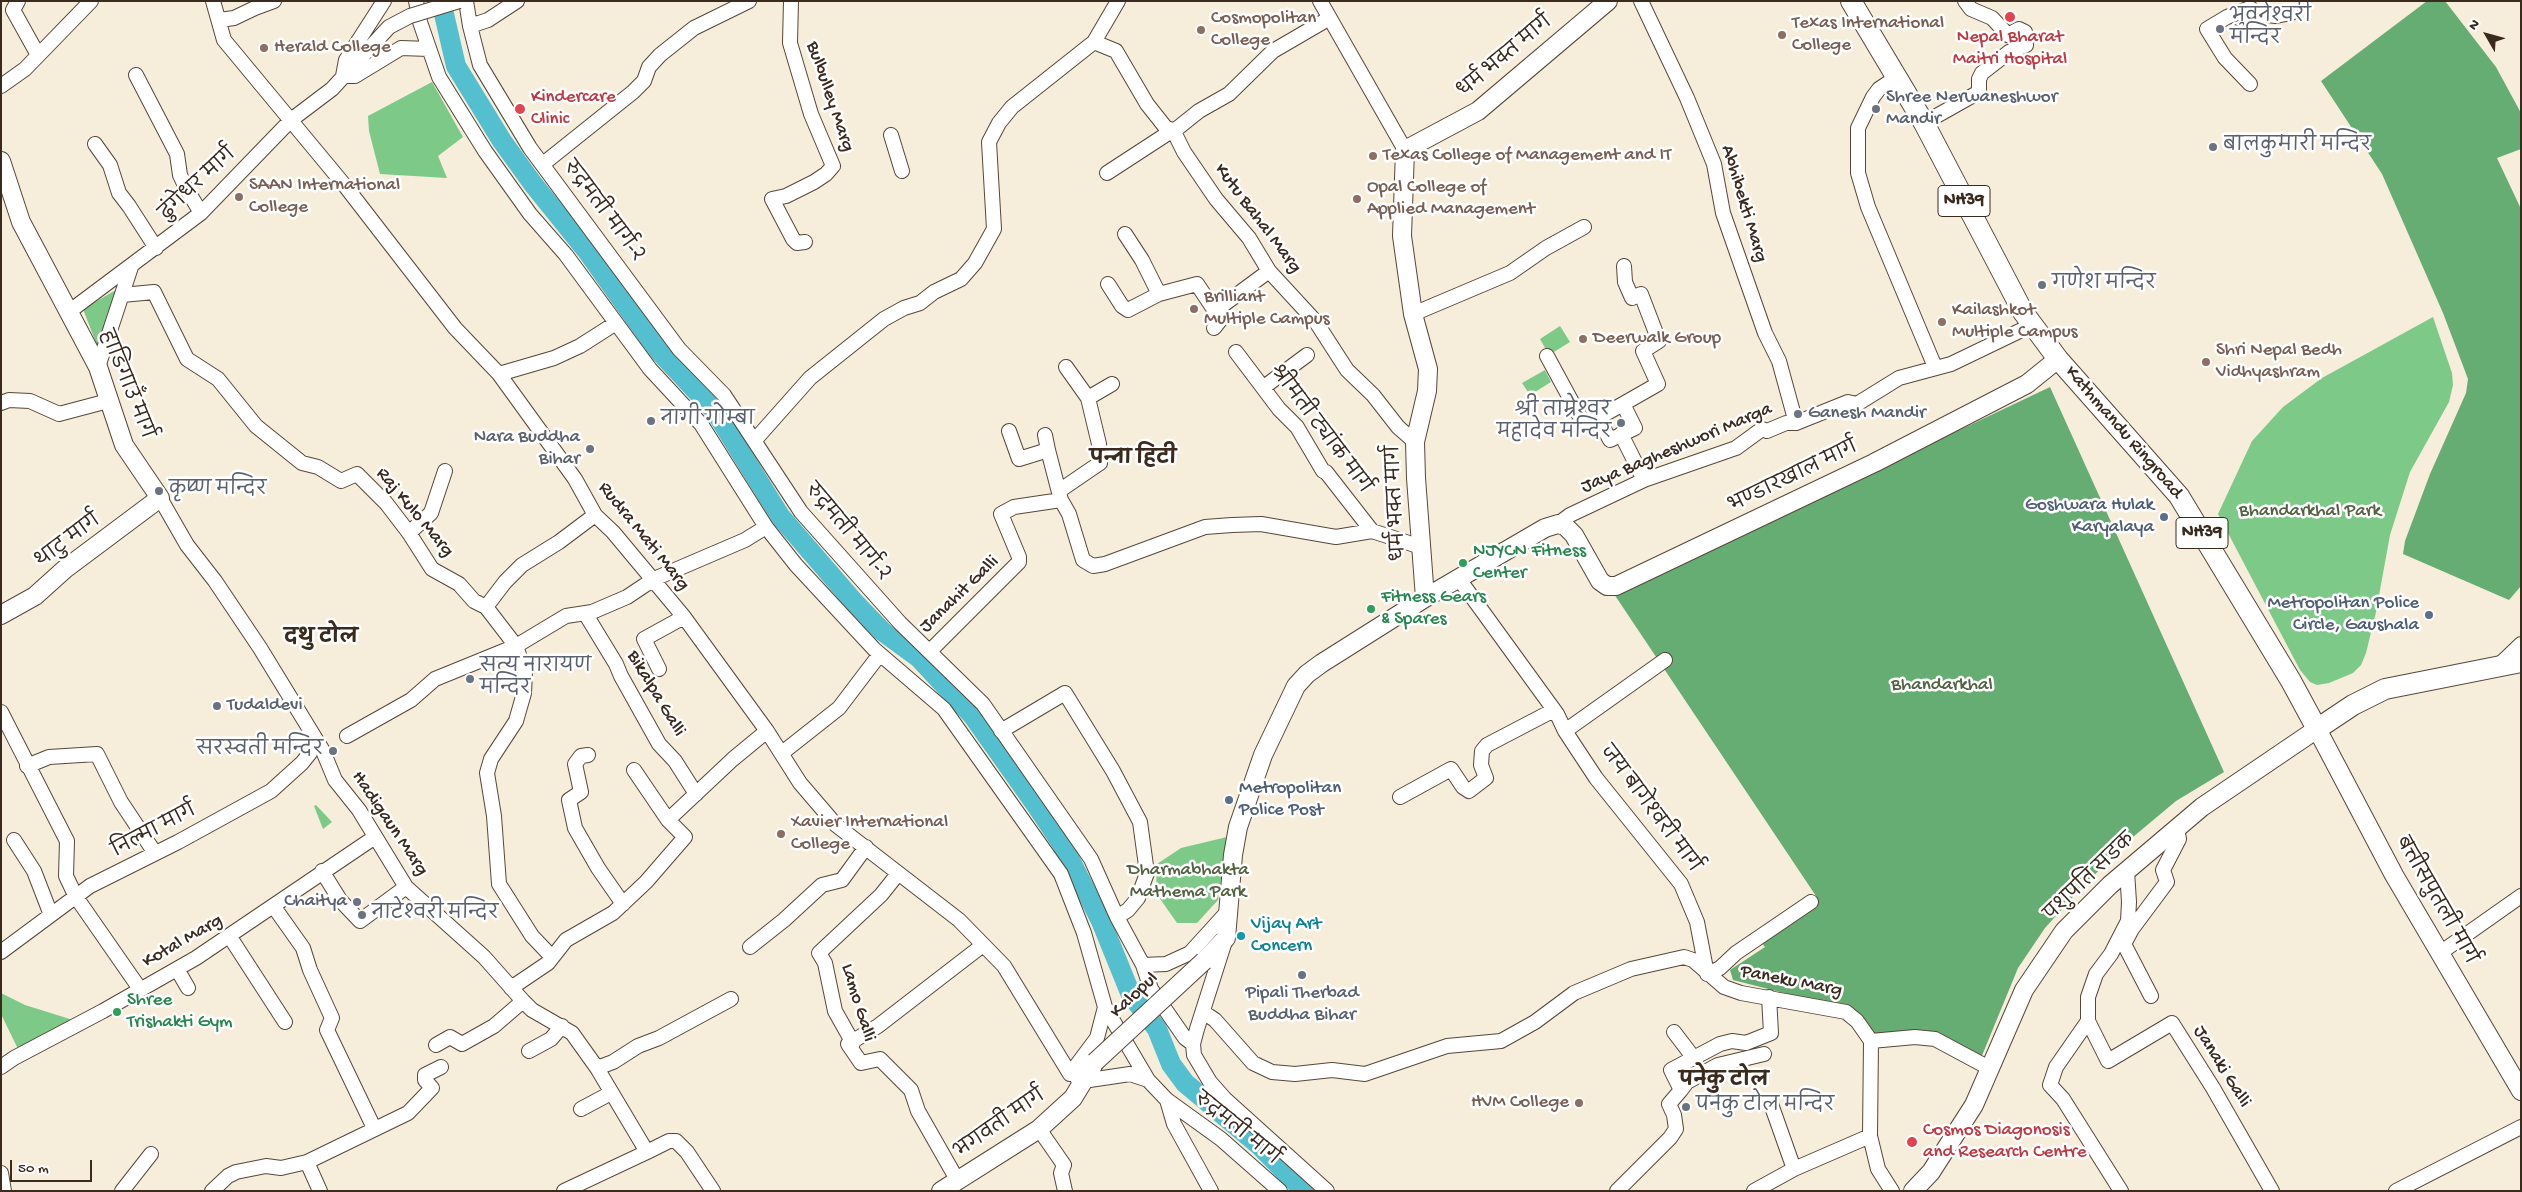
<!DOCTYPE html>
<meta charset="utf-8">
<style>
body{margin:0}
#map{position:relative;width:2522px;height:1192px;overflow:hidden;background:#f6eddb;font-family:"Gochi Hand",sans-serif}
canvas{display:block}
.frame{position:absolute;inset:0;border:2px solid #3b2a1e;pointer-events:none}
.north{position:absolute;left:2462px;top:10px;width:50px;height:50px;-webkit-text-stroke:4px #fff;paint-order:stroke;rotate:308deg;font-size:14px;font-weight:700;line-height:20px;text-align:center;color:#3b2a1e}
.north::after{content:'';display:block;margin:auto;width:18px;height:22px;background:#3b2a1e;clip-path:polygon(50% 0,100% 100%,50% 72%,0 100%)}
.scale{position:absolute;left:10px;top:1160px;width:82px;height:22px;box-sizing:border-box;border:2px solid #3b2a1e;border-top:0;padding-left:6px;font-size:15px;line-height:18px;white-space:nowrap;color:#3b2a1e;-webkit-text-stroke:4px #fff;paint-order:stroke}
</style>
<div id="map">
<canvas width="2522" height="1192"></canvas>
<div class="frame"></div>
<div class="north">N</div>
<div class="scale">50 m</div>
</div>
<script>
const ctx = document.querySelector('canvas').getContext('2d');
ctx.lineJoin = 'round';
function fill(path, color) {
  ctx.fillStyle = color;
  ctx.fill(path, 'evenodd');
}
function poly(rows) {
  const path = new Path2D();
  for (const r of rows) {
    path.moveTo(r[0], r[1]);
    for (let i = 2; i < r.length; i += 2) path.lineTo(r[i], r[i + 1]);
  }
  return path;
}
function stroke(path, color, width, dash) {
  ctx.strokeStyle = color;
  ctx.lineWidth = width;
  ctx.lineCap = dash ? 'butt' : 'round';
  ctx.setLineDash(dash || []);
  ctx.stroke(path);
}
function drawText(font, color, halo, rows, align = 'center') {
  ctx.font = font + ' "Gochi Hand","Playpen Sans Deva",sans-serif';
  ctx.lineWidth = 5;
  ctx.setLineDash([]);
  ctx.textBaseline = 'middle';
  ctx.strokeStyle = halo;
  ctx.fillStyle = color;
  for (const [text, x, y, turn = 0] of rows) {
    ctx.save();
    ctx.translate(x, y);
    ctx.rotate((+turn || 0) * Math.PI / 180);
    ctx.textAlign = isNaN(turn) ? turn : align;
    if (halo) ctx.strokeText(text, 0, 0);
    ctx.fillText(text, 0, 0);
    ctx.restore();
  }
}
fill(poly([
 [432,82,463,137,438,156,447,178,380,174,369,131,368,116],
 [121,287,98,348,83,309],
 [2433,317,2452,373,2453,385,2449,402,2410,472,2390,535,2376,612,2366,653,2361,665,2353,673,2329,683,2317,685,2310,682,2300,670,2218,514,2252,441,2283,407,2322,378],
 [1560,326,1570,342,1549,355,1540,339],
 [1545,370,1551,382,1530,395,1522,383],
 [316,805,332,822,323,829,314,806],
 [1227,837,1218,900,1197,923,1177,923,1156,893,1157,864,1181,848],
 [1,993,25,1005,73,1020,18,1049,1,1014]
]), '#7dc988');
fill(poly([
 [2427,1,2445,1,2496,67,2521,113,2521,149,2497,158,2521,209,2521,586,2509,600,2403,554,2405,541,2430,474,2466,393,2468,379,2443,313,2382,174,2321,81],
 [2050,387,2224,772,2176,801,2133,837,2080,889,2045,928,2018,968,1981,1058,1930,1031,1871,1038,1847,1009,1733,980,1730,970,1765,947,1761,942,1816,901,1816,896,1614,594]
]), '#66ad74');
stroke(poly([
 [441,1,456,66,502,141,533,184,587,251,657,349,715,411,780,516,855,603,882,631,919,658,973,716,1036,805,1062,844,1101,921,1131,995,1157,1029,1171,1064,1185,1083,1259,1145,1304,1191]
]), '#54bfcf', 20);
const minor = poly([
 [18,1,13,10,38,55],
 [213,1,224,40,346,187,455,328,499,374,575,479,595,515,613,532,684,617,767,731,800,783,836,825,959,920,1004,966,1070,1074],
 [416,1,420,22,439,77,485,151,530,214,566,255,650,369,701,424,766,527,796,565,874,649,944,709,1061,874,1084,933,1105,1007,1097,1038,1070,1074],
 [466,1,470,26,480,65,530,148,679,349,724,395,801,512,900,623,983,704,1091,859,1117,917,1143,965,1166,964,1190,953,1229,910],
 [791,1,790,43,811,114,833,166,826,174,814,182,786,196,772,199,793,239,797,243,805,242],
 [1320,1,1405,150],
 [1641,1,1687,98,1714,164,1723,213,1765,333,1779,361,1796,423],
 [219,20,234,18,255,8,274,1],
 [470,26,488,20,517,1],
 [1094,42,1116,51,1147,104,1166,128,1173,130,1184,152,1216,199,1249,238,1269,271,1316,322,1347,370,1373,395,1398,427,1415,442],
 [136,75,177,154,180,175,186,188,201,213],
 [343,76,346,60,384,1],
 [344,76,355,76,401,48,429,49],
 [1897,77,1879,89,1873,97,1858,128,1858,173,1868,207,1935,367],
 [2250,84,2225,58,2207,29,2227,17,2250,8,2258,14,2276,16,2291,13],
 [1,86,25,69,91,1],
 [1924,123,1979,92,1979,79,1982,73,2009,52,2026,45,2025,32,2019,29,2008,35,1992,18,1971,9,1965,1],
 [1174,131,1199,111,1229,94,1273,51,1328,19],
 [891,135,902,171],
 [95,144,110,165,119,193,129,206,156,248],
 [543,164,633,92,644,81,649,67,660,55,694,28,749,1],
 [1107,173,1173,130],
 [1125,234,1142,260,1159,294],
 [1108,284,1122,306,1128,310,1159,294,1197,284,1215,311,1269,271],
 [122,295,154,292,187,359,218,379,256,426,302,463,318,467,341,481,357,474,386,503,409,533,432,569,459,584,474,601,486,607,516,646,525,672,524,693,516,721,491,759,487,773,494,816,499,884,532,936,552,957],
 [70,311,201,213,291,120,332,89,389,27,410,16],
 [1413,314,1510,273,1546,248,1584,227],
 [1214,328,1222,318,1215,311],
 [1236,352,1279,409,1297,427,1323,471,1326,472,1372,531],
 [1547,356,1585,426,1598,418],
 [98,367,131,267],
 [1066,367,1088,398,1112,384],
 [499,374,554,358,580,346,616,323],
 [1264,387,1307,355],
 [1,403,9,400,30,401,59,414,108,401],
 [1623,404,1658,384,1643,351,1659,341,1641,294,1632,298,1625,282,1624,266],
 [1623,404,1635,428,1610,440,1598,418,1623,404],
 [1009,431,1019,459,1048,450,1061,500,1069,514,1083,560,1093,566,1105,564,1205,527,1232,525,1261,524,1336,537,1372,531,1421,547],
 [1621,434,1644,480],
 [1045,435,1048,450],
 [755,440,810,378,884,319,904,308,920,303,934,292,961,279,975,263,994,229,989,142,999,123,1012,107,1094,42,1118,1],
 [1059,491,1100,463,1099,444,1088,398],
 [160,498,187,545,215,581,260,648,323,751,335,780,359,810,406,887,484,957,523,1001,532,1010,572,1033,597,1068,647,1152,669,1141,676,1141,687,1152,713,1191],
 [1558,524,1570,515,1644,480,1736,448,1762,429,1767,431,1786,423,1796,423,1848,402,1857,404,1899,378,1951,364,2032,325],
 [409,533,431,513,445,471],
 [1459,579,1557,714,1565,731,1596,778,1681,884,1697,922,1707,974,1720,968,1736,953,1811,902],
 [486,607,505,582,522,565,559,542,595,515],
 [592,612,588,618,616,664,621,676,659,744,675,761,696,794],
 [930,651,1019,562,1019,557,1001,514,1014,507,1061,500],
 [2498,666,2521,644],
 [659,669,644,639,684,617],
 [1,712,67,841,66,876,76,897,140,989],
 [1001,731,1065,693,1113,771,1140,822,1147,873,1138,898,1128,910,1117,917],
 [1565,731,1665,660],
 [347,736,411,700,435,679,516,646,566,616,592,612,627,597,654,579,745,540,766,527],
 [782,753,839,708,880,654],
 [588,755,581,756,575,764,581,792,569,800,575,828,598,868,623,904],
 [27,766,49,757,97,754,121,802,155,853],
 [634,770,668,820],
 [1400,797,1451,769,1463,787,1469,791,1486,778,1481,765,1482,751,1487,745,1554,710],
 [14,840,34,871,51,915],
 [322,871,340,900,360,921,406,887],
 [2127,871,2129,902,2128,921,2111,954,2096,974,2088,997,2088,1021,2108,1061,2172,1023,2213,1088,2272,1191],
 [274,907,303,948,310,970,332,1018,327,1030,374,1128],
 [230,937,285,1022],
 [1226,938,1197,1029,1193,1044,1194,1055,1210,1082,1225,1099,1327,1191],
 [750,947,784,920,822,885,842,880,866,847],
 [1,952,90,886,178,842,271,791,302,763,310,753,314,737],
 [2440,953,2521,896],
 [1143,965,1151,989,1185,1038,1193,1044],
 [177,969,188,988],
 [511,988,548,963,566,940,613,913,646,882,685,837,668,820,733,759,767,731],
 [2151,996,2124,944,2132,929,2167,882,2163,870,2179,839,2177,828],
 [1105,1007,1148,1080],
 [1203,1012,1215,1020,1253,1063,1272,1072,1295,1074,1332,1070,1365,1074,1447,1046,1501,1041,1535,1022,1574,993,1631,969,1684,957,1693,960,1724,987,1741,993,1846,1012,1857,1021,1871,1041,1915,1037,1935,1039,1991,1069],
 [2088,1021,2056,1067,2050,1085,2063,1099,2121,1191],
 [1674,1032,1693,1057],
 [1871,1041,1870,1136,1878,1169,1892,1191],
 [853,1043,835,1011,825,963,819,953,881,895,897,875],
 [436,1045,450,1037,462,1044,494,1026,523,1001],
 [529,1051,551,1039,562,1026],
 [1,1067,14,1058,103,1011,196,958,375,837],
 [597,1068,613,1062,638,1046,659,1038,731,999],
 [1077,1078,1083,1081,1130,1074,1148,1080,1167,1100,1221,1139,1280,1191],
 [1681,1090,1687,1082,1718,1065,1764,1054],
 [1167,1100,1174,1124,1211,1191],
 [1771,1104,1794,1169,1870,1136],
 [581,1109,611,1093],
 [1039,1129,1064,1165,1061,1173,1065,1191],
 [307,1162,408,1113,432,1088,425,1080,425,1075,441,1067],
 [1,1173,4,1191],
 [963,1178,955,1176,918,1111,911,1090,880,1059,861,1063,848,1044,878,1026,983,945],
 [122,1191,151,1154],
 [212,1191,228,1176,236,1172,266,1166,281,1168,307,1162,320,1191],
 [564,1191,647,1152],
 [1617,1191,1670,1138,1676,1129,1674,1115,1669,1104,1681,1090,1671,1070,1720,1044,1732,1041,1746,1043,1771,1033,1769,997],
 [1754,1191,1794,1169],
 [2396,1191,2521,1127]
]);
const major = poly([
 [1,161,21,222,98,367,124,445,160,498,65,569,35,596,1,615],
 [1425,598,1416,478,1415,442,1427,391,1428,369,1413,314,1402,236,1405,150,1478,111,1608,1],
 [1204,961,1226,938,1233,855,1238,827,1263,755,1296,686,1307,674,1322,663,1425,598,1545,528,1558,524,1565,526,1574,535,1600,581,1607,586,1616,586,1874,463,2027,384,2058,359],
 [941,1191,1039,1129,1073,1098,1095,1062],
 [1913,1191,1931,1172,1974,1105,2024,990,2064,931,2110,885,2202,807,2317,729,2394,875,2521,1091]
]);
const highway = poly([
 [1851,1,1924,123,2023,312,2058,359,2179,496,2291,681,2317,729,2353,705,2385,689,2521,662]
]);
stroke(minor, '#57473a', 16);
stroke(major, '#57473a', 20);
stroke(highway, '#57473a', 22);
stroke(minor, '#fff', 14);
stroke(major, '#fff', 18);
stroke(highway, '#fff', 20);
const minorBridge = poly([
 [410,16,459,1]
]);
const majorBridge = poly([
 [1095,1062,1204,961]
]);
stroke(minorBridge, '#57473a', 16, []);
stroke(majorBridge, '#57473a', 20, []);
stroke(minorBridge, '#fff', 14);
stroke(majorBridge, '#fff', 18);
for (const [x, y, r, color] of [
 [2010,17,6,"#e0444e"],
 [2220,29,5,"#6b7280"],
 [1201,30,5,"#8d6e63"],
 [1782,35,5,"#8d6e63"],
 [264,48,5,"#8d6e63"],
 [520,109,6,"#e0444e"],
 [1876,109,5,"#6b7280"],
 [2213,147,5,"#6b7280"],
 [1373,156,5,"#8d6e63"],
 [239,197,5,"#8d6e63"],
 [1357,199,5,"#8d6e63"],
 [2042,285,5,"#6b7280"],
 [1194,309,5,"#8d6e63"],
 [1942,322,5,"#8d6e63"],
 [1583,339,5,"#8d6e63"],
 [2206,362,5,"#8d6e63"],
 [1798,414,5,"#6b7280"],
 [651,421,5,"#6b7280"],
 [1621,423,5,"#6b7280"],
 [590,449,5,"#6b7280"],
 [159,491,5,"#6b7280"],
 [2164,517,5,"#5c6f8a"],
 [1463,563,5,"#2e9e5b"],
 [1371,609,5,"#2e9e5b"],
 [2429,615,5,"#5c6f8a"],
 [470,679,5,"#6b7280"],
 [217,706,5,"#6b7280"],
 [333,751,5,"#6b7280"],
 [1229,800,5,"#5c6f8a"],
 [781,834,5,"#8d6e63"],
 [357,902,5,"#6b7280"],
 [362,915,5,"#6b7280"],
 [1241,936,5,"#0f9aa8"],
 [1302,975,5,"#6b7280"],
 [117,1012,5,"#2e9e5b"],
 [1579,1103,5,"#8d6e63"],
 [1686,1107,5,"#6b7280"],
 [1912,1142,6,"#e0444e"]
]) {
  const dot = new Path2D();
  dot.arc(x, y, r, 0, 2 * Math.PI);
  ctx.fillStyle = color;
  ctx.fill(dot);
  stroke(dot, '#fff', 2);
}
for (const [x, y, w] of [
 [1964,201,52],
 [2202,533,52]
]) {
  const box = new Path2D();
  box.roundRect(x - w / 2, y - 15.5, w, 31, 4);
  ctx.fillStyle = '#fff';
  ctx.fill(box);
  stroke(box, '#3b2a1e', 1);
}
drawText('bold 18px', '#3b2a1e', null, [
 ["NH39",1964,201],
 ["NH39",2202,533]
]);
drawText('19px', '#5b616d', '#fff', [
 ["भुवनेश्वरी",2230,18],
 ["मन्दिर",2230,40],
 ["Shree Nerwaneshwor",1886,98],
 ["Mandir",1886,120],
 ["बालकुमारी मन्दिर",2223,147],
 ["गणेश मन्दिर",2052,285],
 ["श्री ताम्रेश्वर",1611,412,"right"],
 ["महादेव मन्दिर",1611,434,"right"],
 ["Ganesh Mandir",1808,414],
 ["नागी गोम्बा",661,421],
 ["Nara Buddha",580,438,"right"],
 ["Bihar",580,460,"right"],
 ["कृष्ण मन्दिर",169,491],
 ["सत्य नारायण",480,668],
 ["मन्दिर",480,690],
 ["Tudaldevi",227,706],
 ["सरस्वती मन्दिर",323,751,"right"],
 ["Chaitya",347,902,"right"],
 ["नाटेश्वरी मन्दिर",372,915],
 ["Pipali Therbad",1302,994,"center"],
 ["Buddha Bihar",1302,1016,"center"],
 ["पनेकु टोल मन्दिर",1696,1107]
], 'left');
drawText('19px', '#785e54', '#fff', [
 ["Cosmopolitan",1211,19],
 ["College",1211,41],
 ["Texas International",1792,24],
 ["College",1792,46],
 ["Herald College",274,48],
 ["Texas College of Management and IT",1383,156],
 ["SAAN International",249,186],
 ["College",249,208],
 ["Opal College of",1367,188],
 ["Applied Management",1367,210],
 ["Brilliant",1204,298],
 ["Multiple Campus",1204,320],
 ["Kailashkot",1952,311],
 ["Multiple Campus",1952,333],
 ["Deerwalk Group",1593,339],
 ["Shri Nepal Bedh",2216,351],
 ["Vidhyashram",2216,373],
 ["Xavier International",791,823],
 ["College",791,845],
 ["HVM College",1569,1103,"right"]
], 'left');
drawText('19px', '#be3a42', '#fff', [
 ["Nepal Bharat",2010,38,"center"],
 ["Maitri Hospital",2010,60,"center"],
 ["Kindercare",531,98],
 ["Clinic",531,120],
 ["Cosmos Diagonosis",1923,1131],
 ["and Research Centre",1923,1153]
], 'left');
drawText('19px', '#3b2a1e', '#fff', [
 ["धर्म भक्त मार्ग",1506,58,-40],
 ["Bulbulley Marg",829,97,71],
 ["ढुंगेधर मार्ग",199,185,-43],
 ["Abhibekti Marg",1743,204,73],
 ["रुद्रमती मार्ग-२",602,212,53],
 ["Kutu Bahal Marg",1257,219,53],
 ["हाडिगाउँ मार्ग",125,385,68],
 ["श्रीमती ट्यांक मार्ग",1319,430,53],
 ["Kathmandu Ringroad",2123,433,49],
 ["Jaya Bagheshwori Marga",1677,449,-23],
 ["भण्डारखाल मार्ग",1794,478,-26],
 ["धर्म भक्त मार्ग",1398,503,-93],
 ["Raj Kulo Marg",414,513,50],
 ["रुद्रमती मार्ग-२",846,533,50],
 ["Rudra Mati Marg",643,537,51],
 ["थाटु मार्ग",69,542,-37],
 ["Janahit Galli",960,595,-44],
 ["Bikalpa Galli",655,694,59],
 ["जय बागेश्वरी मार्ग",1649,810,53],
 ["Hadigaun Marg",389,824,56],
 ["निल्मा मार्ग",155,832,-28],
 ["पशुपति सडक",2091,878,-44],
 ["बत्तीसपुतली मार्ग",2435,901,60],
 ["Kotal Marg",183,942,-30],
 ["Paneku Marg",1791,982,11],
 ["Kalopul",1135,996,-43],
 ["Lamo Galli",857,1003,73],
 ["Janaki Galli",2221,1067,58],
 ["भगवती मार्ग",1001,1125,-35],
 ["रुद्रमती मार्ग",1236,1130,39]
]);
drawText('19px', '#4e5e75', '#fff', [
 ["Goshwara Hulak",2154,506],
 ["Karyalaya",2154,528],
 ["Metropolitan Police",2419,604],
 ["Circle, Gaushala",2419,626],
 ["Metropolitan",1239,789,"left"],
 ["Police Post",1239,811,"left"]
], 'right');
drawText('19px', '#526243', '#fff', [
 ["Bhandarkhal Park",2310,512],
 ["Bhandarkhal",1942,686],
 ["Dharmabhakta",1188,871],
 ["Mathema Park",1188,893]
]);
drawText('19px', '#27864d', '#fff', [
 ["NJYCN Fitness",1473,552],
 ["Center",1473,574],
 ["Fitness Gears",1381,598],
 ["& Spares",1381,620],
 ["Shree",127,1001],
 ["Trishakti Gym",127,1023]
], 'left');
drawText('19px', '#0d838f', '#fff', [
 ["Vijay Art",1251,925],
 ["Concern",1251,947]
], 'left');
drawText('bold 20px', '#3b2a1e', '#fff', [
 ["पन्ना हिटी",1133,460],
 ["दथु टोल",321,639],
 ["पनेकु टोल",1724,1082]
]);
</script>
